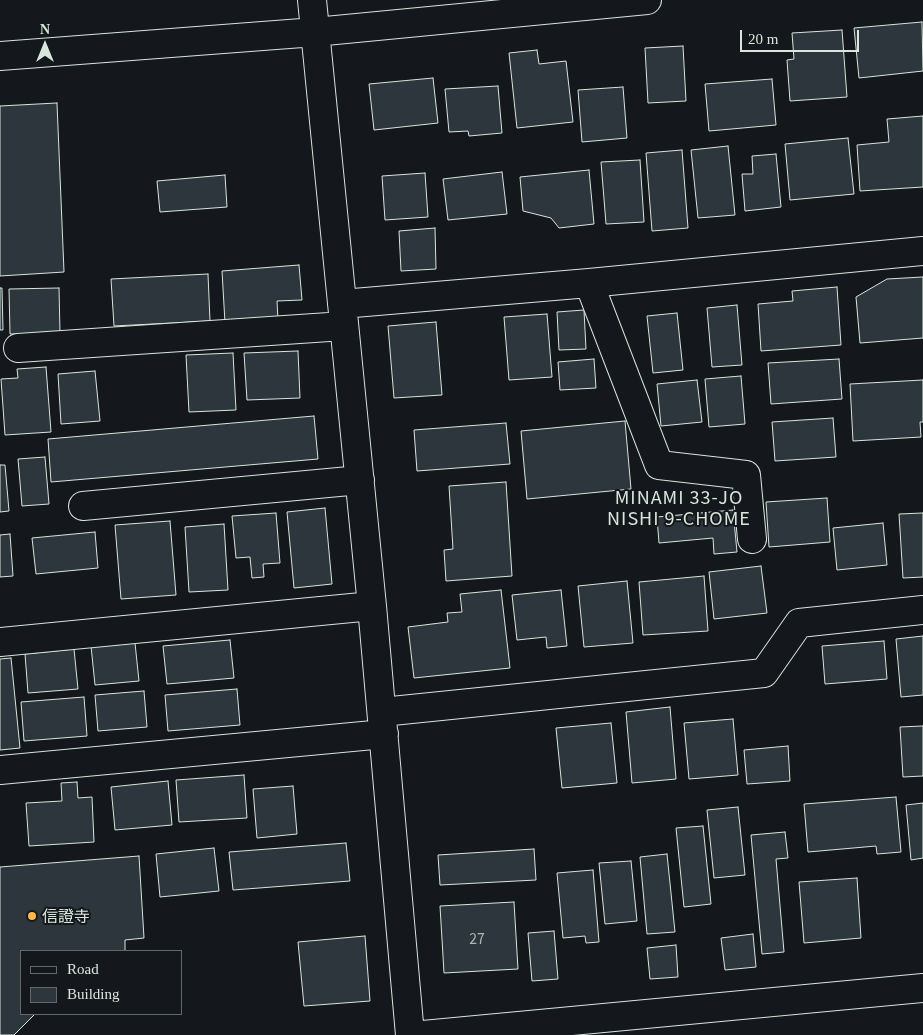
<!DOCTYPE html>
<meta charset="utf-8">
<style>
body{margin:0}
#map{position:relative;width:923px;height:1035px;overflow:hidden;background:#14181c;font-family:Georgia,serif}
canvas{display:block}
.legend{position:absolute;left:20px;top:950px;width:162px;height:65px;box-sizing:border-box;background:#14181c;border:1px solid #626a69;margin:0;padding:6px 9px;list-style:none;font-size:15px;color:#d8e6dc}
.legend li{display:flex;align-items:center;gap:10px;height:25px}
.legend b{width:25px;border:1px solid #626a69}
.north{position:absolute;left:20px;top:20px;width:50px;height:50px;-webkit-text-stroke:4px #14181c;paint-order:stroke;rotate:0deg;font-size:14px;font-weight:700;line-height:20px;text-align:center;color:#d8e6dc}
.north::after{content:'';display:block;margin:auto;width:18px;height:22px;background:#d8e6dc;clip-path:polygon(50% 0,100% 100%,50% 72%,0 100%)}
.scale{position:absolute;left:740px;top:30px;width:119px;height:22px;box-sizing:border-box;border:2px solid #d8e6dc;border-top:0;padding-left:6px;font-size:15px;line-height:18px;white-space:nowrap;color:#d8e6dc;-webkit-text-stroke:4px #14181c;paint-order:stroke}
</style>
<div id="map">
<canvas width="923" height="1035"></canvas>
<ul class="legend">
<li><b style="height:6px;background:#14181c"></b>Road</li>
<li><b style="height:14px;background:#2c363c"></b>Building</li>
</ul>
<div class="north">N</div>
<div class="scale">20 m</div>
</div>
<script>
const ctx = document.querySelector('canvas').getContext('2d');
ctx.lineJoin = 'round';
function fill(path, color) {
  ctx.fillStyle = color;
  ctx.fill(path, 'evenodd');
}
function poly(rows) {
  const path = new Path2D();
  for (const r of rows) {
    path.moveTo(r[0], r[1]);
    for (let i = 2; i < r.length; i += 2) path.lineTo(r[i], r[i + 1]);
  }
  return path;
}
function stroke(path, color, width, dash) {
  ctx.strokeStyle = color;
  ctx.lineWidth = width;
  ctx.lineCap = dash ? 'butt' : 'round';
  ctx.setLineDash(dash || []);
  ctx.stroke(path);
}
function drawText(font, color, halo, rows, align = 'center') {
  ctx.font = font + ' Georgia,"Noto Sans JP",serif';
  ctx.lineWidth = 4;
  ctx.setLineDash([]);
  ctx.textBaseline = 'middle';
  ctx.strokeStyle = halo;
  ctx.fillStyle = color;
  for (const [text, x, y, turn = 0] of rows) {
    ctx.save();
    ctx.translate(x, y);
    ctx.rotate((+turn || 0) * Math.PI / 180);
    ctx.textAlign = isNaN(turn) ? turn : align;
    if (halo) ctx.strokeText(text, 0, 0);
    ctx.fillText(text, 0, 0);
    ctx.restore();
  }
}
const building = poly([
 [922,22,923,71,859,78,854,28,922,22],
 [842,30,847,97,790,101,787,60,794,59,792,33,842,30],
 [683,46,686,101,648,103,645,48,683,46],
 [537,50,539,64,566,61,573,122,517,128,509,53,537,50],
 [433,78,438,123,374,130,369,84,433,78],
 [772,79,776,125,709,131,705,84,772,79],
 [498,86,502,133,469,136,468,131,449,132,445,89,498,86],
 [623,87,627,138,582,142,578,90,623,87],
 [57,103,64,272,0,276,0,106,57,103],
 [923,116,923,187,860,191,857,145,889,142,887,119,923,116],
 [848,138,854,194,790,200,785,144,848,138],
 [728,146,735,215,698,218,691,150,728,146],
 [682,150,688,228,652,231,646,153,682,150],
 [776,154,781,207,745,211,742,174,753,174,752,156,776,154],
 [640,160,644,222,606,224,601,162,640,160],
 [589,170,594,224,559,228,551,218,523,211,520,177,589,170],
 [502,172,507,214,448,220,443,179,502,172],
 [425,173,428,217,385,220,382,176,425,173],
 [225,175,227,207,160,212,157,181,225,175],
 [435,228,436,269,401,271,399,231,435,228],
 [299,265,302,300,277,301,278,320,225,323,222,271,299,265],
 [208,274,210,321,114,326,111,279,208,274],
 [923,277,923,338,860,343,856,297,887,279,923,277],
 [837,287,841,345,761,351,758,304,793,301,792,291,837,287],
 [0,288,2,288,3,330,0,330,0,288],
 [59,288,60,333,10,334,9,289,59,288],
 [737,305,742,365,712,367,707,308,737,305],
 [584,310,586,349,559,350,557,312,584,310],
 [677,313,683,370,653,373,647,316,677,313],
 [547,314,552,377,509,380,504,317,547,314],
 [436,322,442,395,394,398,388,326,436,322],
 [298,351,300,398,247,400,244,353,298,351],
 [233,353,236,410,189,412,186,355,233,353],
 [594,359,596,388,560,390,558,362,594,359],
 [839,359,842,399,771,404,768,363,839,359],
 [46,367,51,432,5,435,1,379,18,378,17,369,46,367],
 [95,371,100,421,61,424,58,374,95,371],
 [741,376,745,424,709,427,705,379,741,376],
 [697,380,702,422,661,426,657,384,697,380],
 [923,380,923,422,920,422,921,437,853,441,850,384,923,380],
 [314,416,318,459,51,482,48,439,314,416],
 [833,418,836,457,775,461,772,422,833,418],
 [625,421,631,489,527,499,521,431,625,421],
 [506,423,510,464,417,471,414,430,506,423],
 [45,457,49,504,22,506,18,459,45,457],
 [0,465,5,465,9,511,0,512,0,465],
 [506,482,512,576,446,581,444,550,453,549,449,486,506,482],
 [827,498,830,542,769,547,766,502,827,498],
 [325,508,332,584,294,588,287,512,325,508],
 [733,510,737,552,714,554,713,538,659,543,657,517,733,510],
 [276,513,280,563,263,564,264,577,252,578,250,557,236,558,232,516,276,513],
 [923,513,923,577,903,578,899,514,923,513],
 [170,521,176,595,121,599,115,525,170,521],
 [883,523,887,565,837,570,833,528,883,523],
 [224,524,228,590,189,592,185,527,224,524],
 [95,532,98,568,36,574,32,538,95,532],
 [10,534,13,576,0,577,0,535,10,534],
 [761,566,767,613,714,619,709,572,761,566],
 [704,576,708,631,643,635,639,582,704,576],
 [627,581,633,643,584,647,578,586,627,581],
 [501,590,510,668,414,678,408,627,448,622,447,613,462,612,460,594,501,590],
 [561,590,567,646,547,648,546,637,517,640,512,595,561,590],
 [923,636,923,695,901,697,896,639,923,636],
 [230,640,234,678,167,684,163,646,230,640],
 [884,641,887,679,825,684,822,646,884,641],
 [135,643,139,681,95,685,91,646,135,643],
 [74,649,78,689,28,693,25,654,74,649],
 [11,658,20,748,0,750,0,659,11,658],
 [237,689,240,725,168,731,165,695,237,689],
 [144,691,147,727,98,731,95,695,144,691],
 [84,697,87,736,24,741,21,702,84,697],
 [670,707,676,779,632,783,626,712,670,707],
 [733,719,738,775,689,779,684,723,733,719],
 [611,723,617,783,562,788,556,728,611,723],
 [923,726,923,776,903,777,900,727,923,726],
 [788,746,790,781,747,784,744,750,788,746],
 [244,775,247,818,179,822,176,780,244,775],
 [168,781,172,825,115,830,111,787,168,781],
 [77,782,78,798,92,797,94,842,29,846,26,803,62,801,61,783,77,782],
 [293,786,297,834,257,838,253,789,293,786],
 [896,797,901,852,877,854,876,846,808,852,804,804,896,797],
 [923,803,923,858,911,860,906,805,923,803],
 [738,807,745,875,714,878,707,810,738,807],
 [703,826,711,904,684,907,676,828,703,826],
 [785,832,788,858,776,859,784,952,762,954,751,835,785,832],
 [346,843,350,881,233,890,229,852,346,843],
 [214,848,219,891,160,897,156,854,214,848],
 [534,849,536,880,440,885,438,855,534,849],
 [667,854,675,932,647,934,640,857,667,854],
 [139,856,144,938,125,940,125,951,21,951,21,1014,35,1014,14,1035,0,1035,0,867,139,856],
 [631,861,637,921,605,924,599,863,631,861],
 [593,870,599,942,586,943,585,936,563,938,557,873,593,870],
 [857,878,861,938,804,943,799,882,857,878],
 [514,902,518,969,444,973,440,906,514,902],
 [554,931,558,979,532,981,528,933,554,931],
 [753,934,756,967,725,970,721,938,753,934],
 [365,936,370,1001,304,1006,298,942,365,936],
 [676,945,678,977,650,979,647,948,676,945]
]);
fill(building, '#2c363c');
stroke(building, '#d8e6dc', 1);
const minor = poly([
 [312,0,372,606,410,1035],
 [0,56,315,32,647,0],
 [589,283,659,465,746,475,752,539],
 [342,304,589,283,923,251],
 [18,348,344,326],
 [83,506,360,480],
 [0,642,372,606],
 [382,712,764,673,799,623,923,610],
 [0,770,384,734],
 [423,1035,923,988]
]);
stroke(minor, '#d8e6dc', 30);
stroke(minor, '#14181c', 28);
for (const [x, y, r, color] of [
 [32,916,5,"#ffb74d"]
]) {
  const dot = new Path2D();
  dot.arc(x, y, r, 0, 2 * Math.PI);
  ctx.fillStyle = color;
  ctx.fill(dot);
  stroke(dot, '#14181c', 2);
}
drawText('14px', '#adbab4', null, [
 ["27",477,939]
]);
drawText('16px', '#d8e6dc', '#14181c', [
 ["信證寺",42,916]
], 'left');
ctx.letterSpacing = '1px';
drawText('18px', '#d8e6dc', '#14181c', [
 ["MINAMI 33-JO",679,497],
 ["NISHI 9-CHOME",679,518]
]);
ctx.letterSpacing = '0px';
</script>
